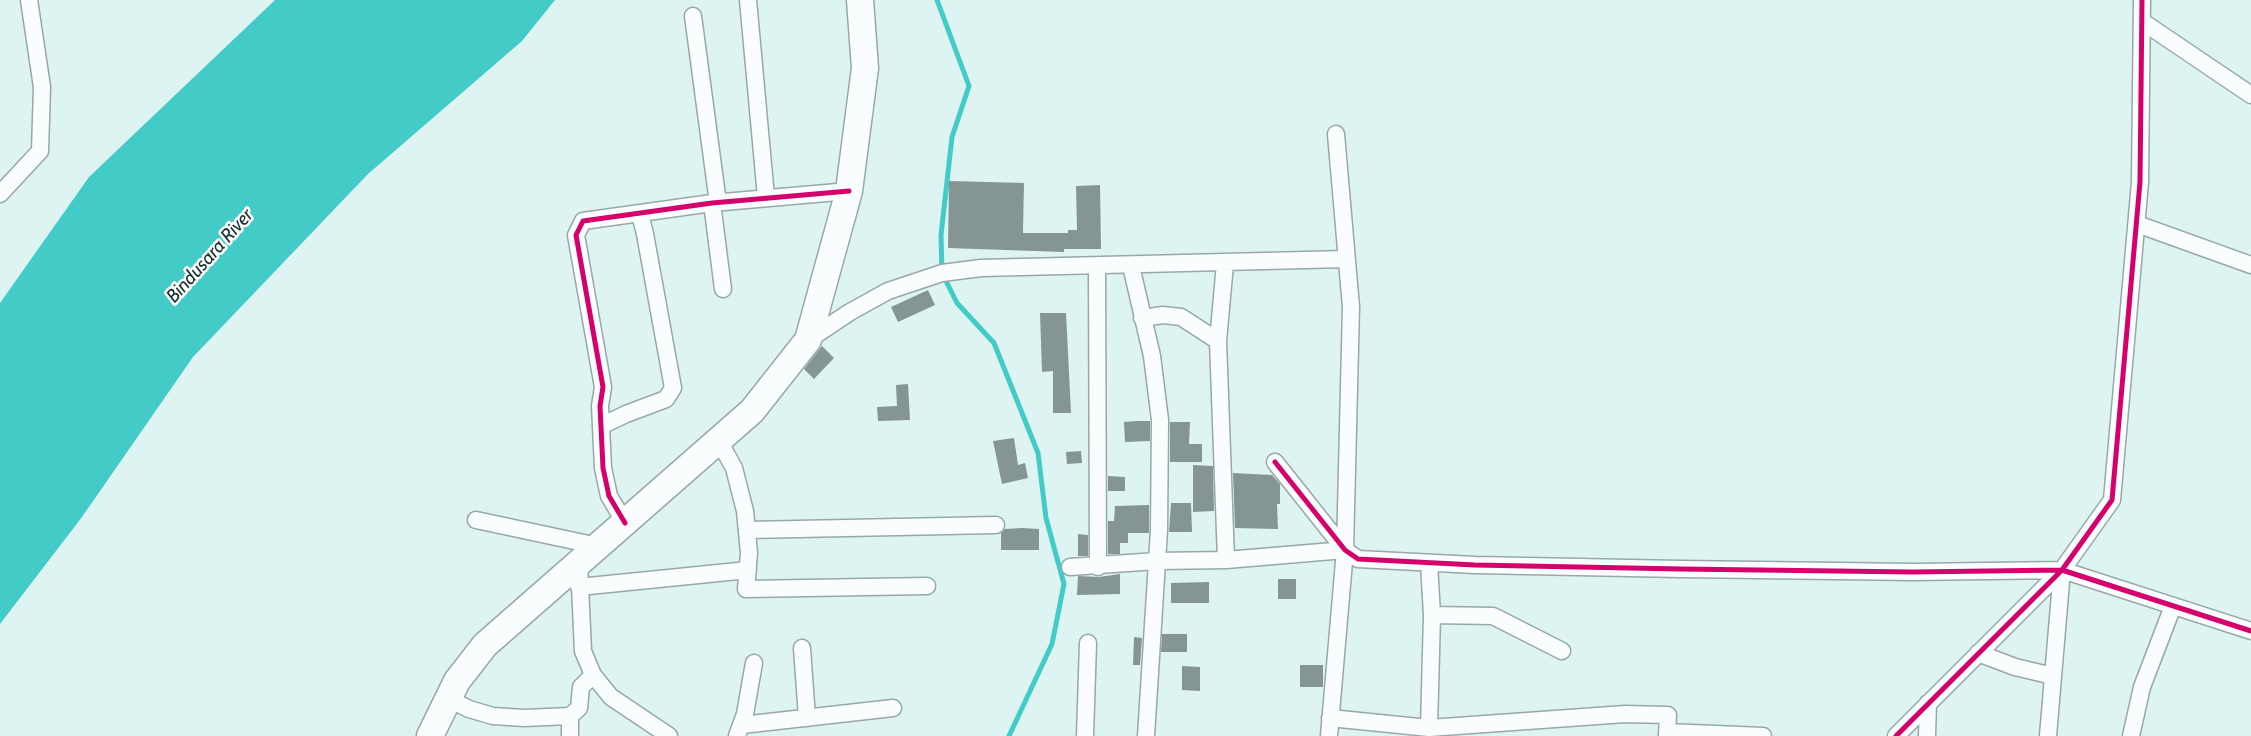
<!DOCTYPE html>
<style>
body{margin:0}
canvas{display:block;background:#ddf4f2}
</style>
<canvas width="2251" height="736"></canvas>
<script>
const ctx = document.querySelector('canvas').getContext('2d');
ctx.lineJoin = 'round';
function fill(path, color) {
  ctx.fillStyle = color;
  ctx.fill(path, 'evenodd');
}
function poly(rows) {
  const path = new Path2D();
  for (const r of rows) {
    path.moveTo(r[0], r[1]);
    for (let i = 2; i < r.length; i += 2) path.lineTo(r[i], r[i + 1]);
  }
  return path;
}
function stroke(path, color, width, dash) {
  ctx.strokeStyle = color;
  ctx.lineWidth = width;
  ctx.lineCap = dash ? 'butt' : 'round';
  ctx.setLineDash(dash || []);
  ctx.stroke(path);
}
function drawText(font, color, halo, rows, align = 'center') {
  ctx.font = font + ' Cabin,sans-serif';
  ctx.lineWidth = 5;
  ctx.setLineDash([]);
  ctx.textBaseline = 'middle';
  ctx.strokeStyle = halo;
  ctx.fillStyle = color;
  for (const [text, x, y, turn = 0] of rows) {
    ctx.save();
    ctx.translate(x, y);
    ctx.rotate((+turn || 0) * Math.PI / 180);
    ctx.textAlign = isNaN(turn) ? turn : align;
    if (halo) ctx.strokeText(text, 0, 0);
    ctx.fillText(text, 0, 0);
    ctx.restore();
  }
}
fill(poly([
 [275,0,555,0,522,41,368,174,193,357,82,517,0,624,0,303,89,177]
]), '#43cbc8');
stroke(poly([
 [937,0,969,86,952,137,941,235,942,273,957,303,994,343,1038,453,1046,518,1064,584,1052,644,1009,736]
]), '#43cbc8', 5);
fill(poly([
 [949,181,1024,183,1023,233,1068,233,1068,230,1077,230,1076,186,1100,185,1101,249,1064,249,1064,252,948,248],
 [928,290,935,305,898,322,891,307],
 [1040,313,1066,313,1071,413,1053,413,1053,371,1042,372],
 [822,346,834,358,814,379,804,369],
 [908,384,910,420,878,421,877,407,897,406,896,385],
 [1136,421,1150,421,1150,441,1125,442,1124,422],
 [1170,422,1190,422,1189,444,1202,444,1202,462,1170,462],
 [1014,438,1018,465,1025,463,1028,478,1002,484,993,441],
 [1081,451,1082,463,1067,464,1066,452],
 [1193,465,1213,466,1214,511,1193,512],
 [1233,473,1272,475,1280,484,1280,504,1277,504,1278,529,1235,528],
 [1108,476,1125,477,1125,491,1108,491],
 [1171,503,1191,503,1192,532,1169,532],
 [1149,505,1149,533,1128,533,1128,543,1120,543,1120,554,1108,554,1108,521,1114,521,1115,506],
 [1022,528,1039,529,1039,550,1001,550,1001,533,1005,529],
 [1078,534,1088,535,1088,556,1078,556],
 [1120,574,1120,594,1077,595,1078,576,1099,577],
 [1278,579,1296,579,1296,599,1278,599],
 [1209,582,1209,603,1171,603,1171,583],
 [1162,634,1187,634,1187,652,1161,652],
 [1134,637,1142,638,1140,665,1133,665],
 [1300,665,1323,665,1323,687,1300,687],
 [1182,666,1200,667,1200,691,1182,690]
]), '#849594');
const minor = poly([
 [748,0,766,197],
 [693,16,718,203],
 [2143,22,2251,95],
 [0,194,40,151,42,87,29,0],
 [712,203,723,289],
 [2137,224,2251,265],
 [1097,266,1098,567],
 [1131,266,1152,356,1160,420,1159,530,1146,736],
 [1142,318,1163,315,1181,317,1218,341,1226,560],
 [808,340,850,312,888,291,942,273,981,268,1346,259],
 [1218,341,1225,264],
 [601,426,626,414,666,399,673,388,645,234,640,214],
 [719,441,734,468,745,511,749,553,746,589,927,586],
 [1275,462,1345,550,1358,559,1475,565,1681,569,1913,572,2062,570,2251,631],
 [476,520,598,546],
 [625,523,609,496,603,468,600,406,603,387,576,235,583,221,712,203,849,191],
 [748,530,996,525],
 [579,563,583,651,593,675,611,697,669,736],
 [1429,563,1432,615,1429,728,1625,714,1668,715,1667,736],
 [1070,567,1157,561,1226,560,1345,550],
 [579,587,748,570],
 [1432,615,1493,616,1562,651],
 [802,648,807,718],
 [1978,653,2015,667,2053,676],
 [447,698,469,709,493,716,524,718,570,716],
 [1330,718,1429,728],
 [742,725,893,708],
 [1667,732,1763,736],
 [570,736,570,716,579,708,581,687,593,675],
 [737,736,745,714,754,663],
 [1085,736,1088,643],
 [1329,736,1345,550,1351,307,1336,134],
 [1896,736,2062,570,2112,500,2140,182,2142,0],
 [1927,736,1928,703],
 [2048,736,2062,570],
 [2131,736,2142,687,2173,606]
]);
const primary = poly([
 [430,736,457,681,485,645,752,411,808,340,849,191,865,68,860,0]
]);
stroke(minor, '#97a8a7', 19);
stroke(primary, '#97a8a7', 29);
stroke(minor, '#fafdfd', 16);
stroke(primary, '#fafdfd', 26);
stroke(poly([
 [1275,462,1345,550,1358,559,1475,565,1681,569,1913,572,2062,570,2251,631],
 [625,523,609,496,603,468,600,406,603,387,576,235,583,221,712,203,849,191],
 [1896,736,2062,570,2112,500,2140,182,2142,0]
]), '#d6006c', 5);
drawText('italic 19px', '#18302f', '#fff', [
 ["Bindusara River",210,256,-48]
]);
</script>
